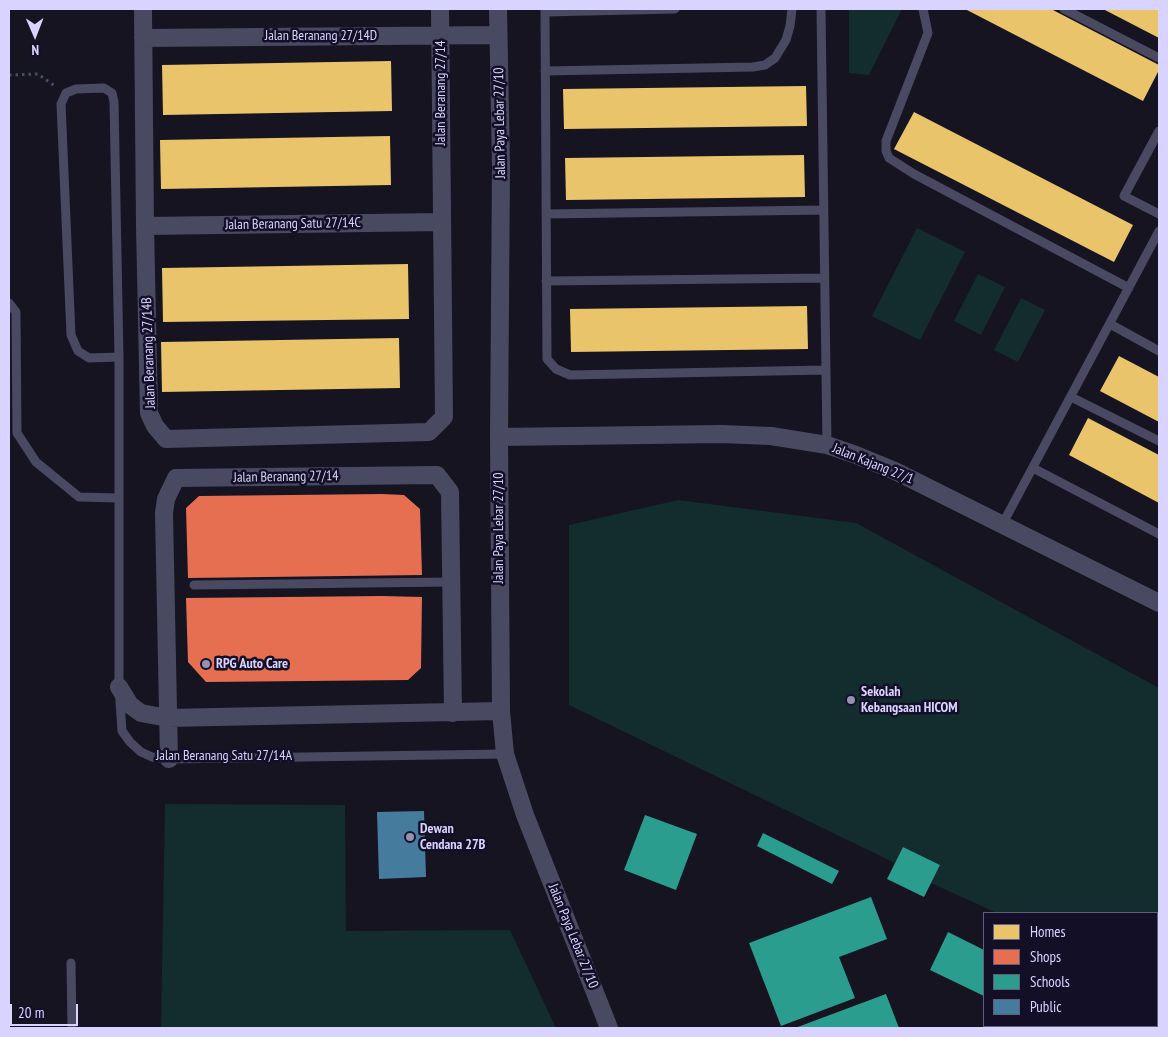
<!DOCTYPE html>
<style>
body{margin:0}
#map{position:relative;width:1168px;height:1037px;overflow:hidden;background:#161421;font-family:"PT Sans Narrow",sans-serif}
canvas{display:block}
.frame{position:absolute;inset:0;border:10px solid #d9d4ff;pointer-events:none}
.legend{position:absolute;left:983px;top:912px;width:175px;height:115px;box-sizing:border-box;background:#130f26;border:1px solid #625e7d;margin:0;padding:6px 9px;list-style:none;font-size:15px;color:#d9d4ff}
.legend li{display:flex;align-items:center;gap:10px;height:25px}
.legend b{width:25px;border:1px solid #625e7d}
.north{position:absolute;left:10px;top:10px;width:50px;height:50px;-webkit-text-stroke:4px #130f26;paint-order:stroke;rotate:179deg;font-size:14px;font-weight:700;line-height:20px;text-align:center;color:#d9d4ff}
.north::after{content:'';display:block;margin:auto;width:18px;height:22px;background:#d9d4ff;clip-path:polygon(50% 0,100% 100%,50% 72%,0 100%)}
.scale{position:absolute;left:10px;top:1004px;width:68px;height:22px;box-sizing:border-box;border:2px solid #d9d4ff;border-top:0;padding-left:6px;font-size:15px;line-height:18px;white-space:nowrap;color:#d9d4ff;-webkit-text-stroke:4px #130f26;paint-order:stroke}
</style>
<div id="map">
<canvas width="1168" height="1037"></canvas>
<div class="frame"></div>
<ul class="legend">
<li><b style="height:14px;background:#e9c46a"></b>Homes</li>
<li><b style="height:14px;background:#e76f51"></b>Shops</li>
<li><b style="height:14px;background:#2a9d8f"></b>Schools</li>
<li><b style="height:14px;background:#457b9d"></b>Public</li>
</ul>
<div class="north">N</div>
<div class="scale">20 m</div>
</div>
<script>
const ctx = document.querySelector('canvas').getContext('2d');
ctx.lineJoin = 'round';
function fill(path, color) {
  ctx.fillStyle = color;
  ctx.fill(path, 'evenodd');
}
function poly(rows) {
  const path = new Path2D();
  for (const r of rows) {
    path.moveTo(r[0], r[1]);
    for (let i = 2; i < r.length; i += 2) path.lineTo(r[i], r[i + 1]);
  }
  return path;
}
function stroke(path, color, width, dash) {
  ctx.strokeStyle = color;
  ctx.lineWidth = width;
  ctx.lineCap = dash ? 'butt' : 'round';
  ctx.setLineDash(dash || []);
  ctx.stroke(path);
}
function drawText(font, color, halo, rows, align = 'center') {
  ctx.font = font + ' "PT Sans Narrow",sans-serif';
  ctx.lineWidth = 5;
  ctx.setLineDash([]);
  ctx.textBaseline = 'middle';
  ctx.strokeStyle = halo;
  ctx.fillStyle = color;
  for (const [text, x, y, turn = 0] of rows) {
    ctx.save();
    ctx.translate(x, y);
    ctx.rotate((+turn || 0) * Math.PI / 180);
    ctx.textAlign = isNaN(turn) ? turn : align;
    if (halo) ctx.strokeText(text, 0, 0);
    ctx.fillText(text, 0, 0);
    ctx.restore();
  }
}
fill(poly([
 [849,9,902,9,869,75,849,73],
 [917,228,965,252,920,340,872,316],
 [978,274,1005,287,981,335,954,321],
 [1021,298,1045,310,1018,362,994,350],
 [678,500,856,523,1159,688,1159,970,1157,975,1157,913,997,913,931,883,940,865,903,847,895,863,569,705,569,525],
 [165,804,345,805,346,931,510,930,556,1028,161,1028]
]), '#132c2d');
fill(poly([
 [965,9,1051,9,1159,65,1159,70,1143,101],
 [1103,9,1159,9,1159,38],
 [391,61,392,111,163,115,162,65],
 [806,86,807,126,564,129,563,89],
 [914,112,1133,225,1114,262,894,149],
 [390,136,391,185,161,189,160,140],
 [804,155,805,197,566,200,565,158],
 [408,264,409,319,163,322,162,268],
 [807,306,808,349,571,352,570,309],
 [399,338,400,388,162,392,161,342],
 [1119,356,1159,377,1159,422,1100,391],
 [1088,418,1159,455,1159,503,1069,455]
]), '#e9c46a');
fill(poly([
 [382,494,404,495,420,509,422,575,188,578,186,508,199,496],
 [382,596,422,597,421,668,408,680,206,682,188,662,186,598]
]), '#e76f51');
fill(poly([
 [645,815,697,834,676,890,624,870],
 [763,833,839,871,832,884,757,846],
 [903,847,940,865,924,897,887,879],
 [871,897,887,939,839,957,855,998,781,1026,749,943],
 [948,932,984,950,984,996,930,970],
 [886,994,899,1028,795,1028],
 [986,1026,1034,1026,1035,1028,980,1028]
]), '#2a9d8f');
fill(poly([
 [424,811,426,877,379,879,377,812]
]), '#457b9d');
stroke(poly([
 [9,75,38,74,55,86]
]), '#44505f', 3, [2.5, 4]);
stroke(poly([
 [545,9,547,359,556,369,570,375,825,370],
 [821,9,827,445],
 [923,9,928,33,886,141,886,151,889,158,914,174,1129,288],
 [1064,9,1159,58],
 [545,12,675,9],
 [545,71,753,67,765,65,775,58,786,40,790,26,792,9],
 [1159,131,1124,196,1159,214],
 [546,214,823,210],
 [546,281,824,278],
 [9,303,16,312,17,433,36,462,79,497,118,498],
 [1110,324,1159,351],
 [119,357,89,358,78,351,71,335,61,104,66,93,76,89,104,88,112,93,114,102,119,357,119,687,122,731,130,742,141,752,152,757,169,759,505,754],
 [1071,397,1159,441],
 [1033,468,1159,534],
 [1002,525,1159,231],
 [194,585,451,582],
 [71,963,72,1028]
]), '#4a4962', 9);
stroke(poly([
 [143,9,145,226,149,413,155,426,166,439,429,432,444,417,440,9],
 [498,9,501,167,499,437,501,711,505,754,525,815,609,1028],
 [143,38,498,35],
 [145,226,442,222],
 [499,437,721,434,771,436,827,445,856,455,895,471,1159,603],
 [119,687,130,705,141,713,168,718,501,711],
 [169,759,164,513,166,499,176,478,437,475,450,492,453,713]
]), '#4a4962', 18);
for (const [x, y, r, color] of [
 [206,664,5,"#9591b1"],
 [851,700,5,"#9591b1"],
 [410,837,5,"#9591b1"]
]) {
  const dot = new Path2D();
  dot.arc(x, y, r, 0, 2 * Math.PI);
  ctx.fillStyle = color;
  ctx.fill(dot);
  stroke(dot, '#130f26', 2);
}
drawText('14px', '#d9d4ff', '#130f26', [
 ["Jalan Beranang 27/14D",321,36],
 ["Jalan Beranang 27/14",441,93,-90],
 ["Jalan Paya Lebar 27/10",500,123,-91],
 ["Jalan Beranang Satu 27/14C",293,224,-1],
 ["Jalan Beranang 27/14B",149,353,-92],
 ["Jalan Kajang 27/1",873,464,22],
 ["Jalan Beranang 27/14",286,477,-1],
 ["Jalan Paya Lebar 27/10",499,528,-90],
 ["Jalan Beranang Satu 27/14A",224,756],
 ["Jalan Paya Lebar 27/10",573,936,68]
]);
drawText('bold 14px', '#d9d4ff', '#130f26', [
 ["RPG Auto Care",216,664],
 ["Sekolah",861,692],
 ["Kebangsaan HICOM",861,708],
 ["Dewan",420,829],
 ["Cendana 27B",420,845]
], 'left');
</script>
